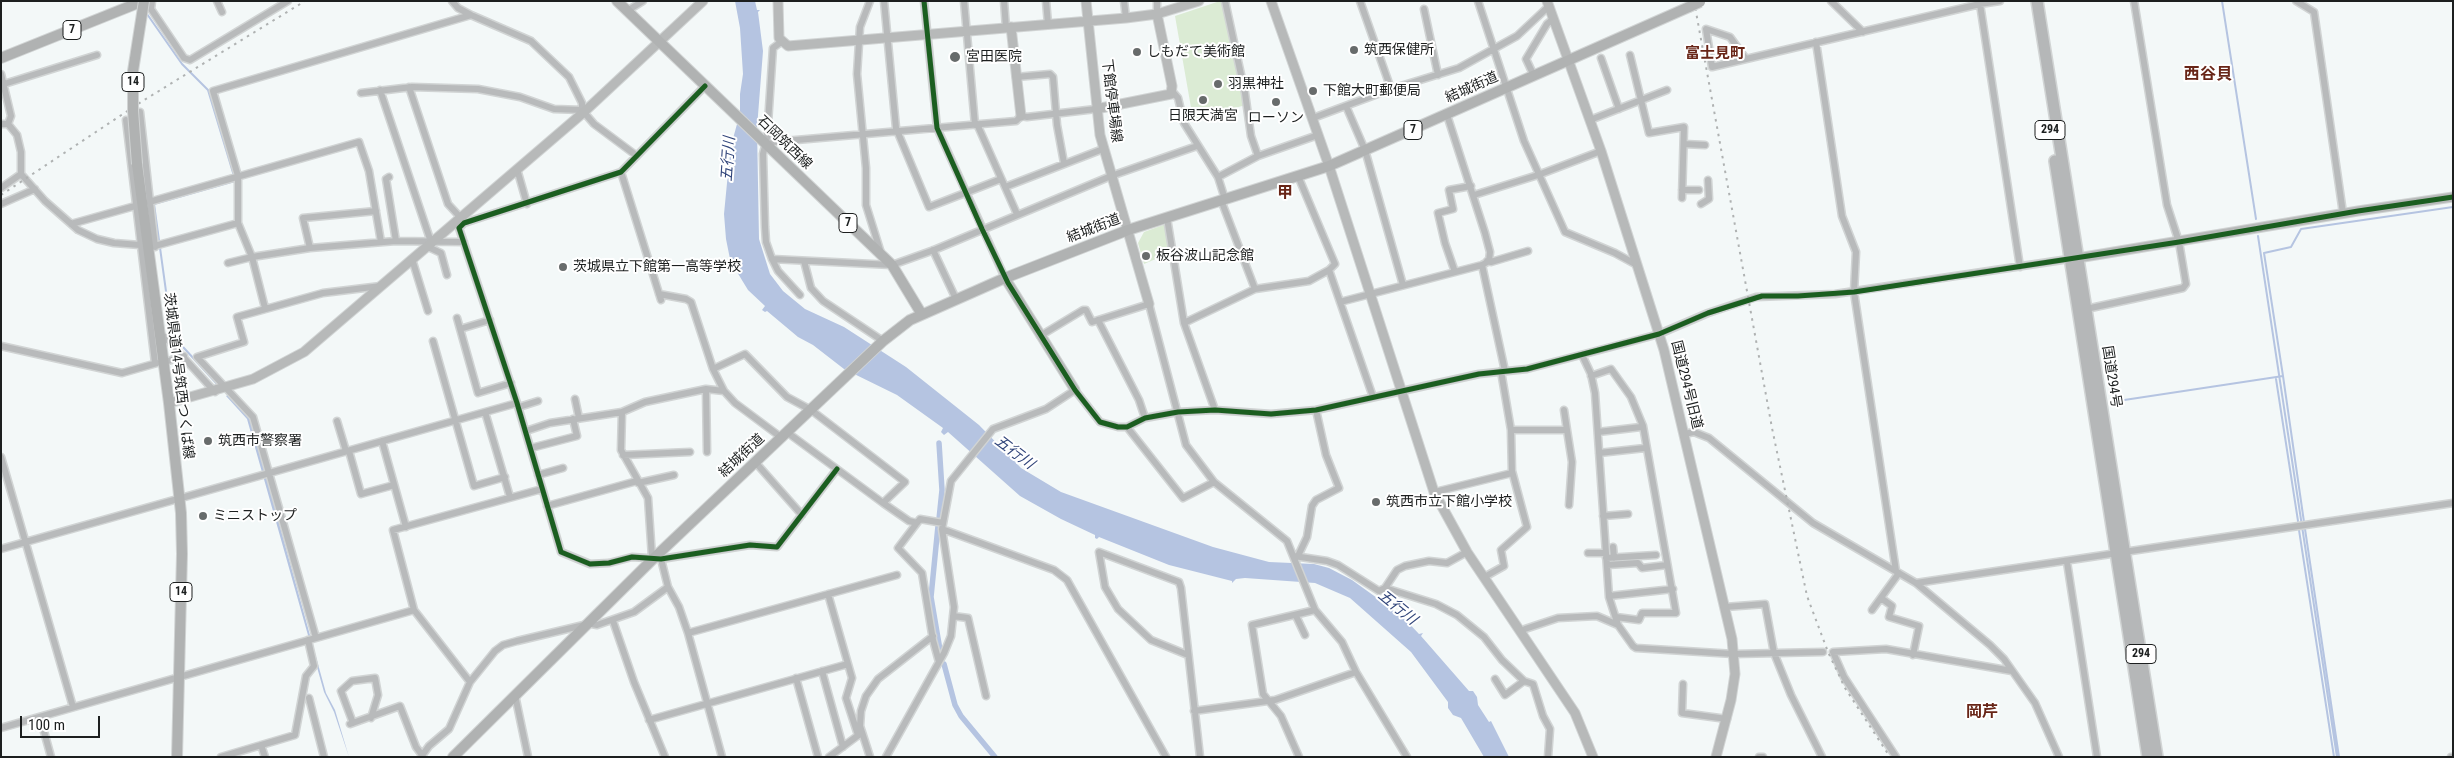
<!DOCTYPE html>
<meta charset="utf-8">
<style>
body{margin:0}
#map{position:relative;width:2454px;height:758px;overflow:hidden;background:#f3f8f8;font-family:"Roboto Condensed",sans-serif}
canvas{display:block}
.frame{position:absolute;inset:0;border:2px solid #1c1f1f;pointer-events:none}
.scale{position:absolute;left:20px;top:716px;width:80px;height:22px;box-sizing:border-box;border:2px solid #1c1f1f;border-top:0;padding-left:6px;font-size:15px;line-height:18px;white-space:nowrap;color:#1c1f1f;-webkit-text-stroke:4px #fff;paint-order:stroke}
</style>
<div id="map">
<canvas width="2454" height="758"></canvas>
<div class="frame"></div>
<div class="scale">100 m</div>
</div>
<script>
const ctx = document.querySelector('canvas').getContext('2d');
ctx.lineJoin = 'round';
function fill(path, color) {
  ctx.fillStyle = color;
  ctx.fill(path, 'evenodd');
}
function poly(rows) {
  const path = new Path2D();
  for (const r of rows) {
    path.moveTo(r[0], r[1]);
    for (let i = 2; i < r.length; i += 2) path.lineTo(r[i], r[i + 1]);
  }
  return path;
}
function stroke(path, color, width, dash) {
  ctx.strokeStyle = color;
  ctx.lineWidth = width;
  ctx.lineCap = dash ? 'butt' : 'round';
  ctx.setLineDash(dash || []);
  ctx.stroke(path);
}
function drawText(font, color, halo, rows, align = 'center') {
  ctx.font = font + ' "Roboto Condensed","Noto Sans JP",sans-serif';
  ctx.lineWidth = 4;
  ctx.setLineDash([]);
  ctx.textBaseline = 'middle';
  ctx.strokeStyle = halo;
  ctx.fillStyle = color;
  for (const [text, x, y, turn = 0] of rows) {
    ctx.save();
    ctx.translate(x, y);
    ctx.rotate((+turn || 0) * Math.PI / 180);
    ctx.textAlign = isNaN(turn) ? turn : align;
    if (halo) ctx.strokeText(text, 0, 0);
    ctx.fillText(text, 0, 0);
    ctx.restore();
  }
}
fill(poly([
 [1220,1,1224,1,1246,105,1193,119,1175,16],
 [1166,224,1172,252,1144,264,1138,243,1144,232]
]), '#dbebd4');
fill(poly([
 [735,1,755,1,757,10,760,10,758,12,763,51,757,128,759,239,770,274,783,291,805,309,844,327,906,367,979,425,1021,468,1061,492,1213,547,1269,562,1314,564,1329,568,1352,580,1402,616,1419,634,1423,633,1421,636,1469,691,1473,691,1477,697,1478,705,1489,722,1491,721,1509,757,1484,757,1461,718,1453,715,1448,708,1448,702,1411,652,1350,598,1315,583,1245,578,1236,579,1232,583,1232,581,1169,565,1099,537,1097,539,1095,538,1095,535,1061,519,1020,496,948,432,944,435,941,432,943,428,897,395,844,369,813,345,798,337,767,311,765,312,762,310,765,306,748,290,737,272,730,259,726,239,724,214,727,183,731,146,740,113,740,94,743,74,740,28],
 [228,395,250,418,326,693,335,710,349,757,334,712,324,692,247,419,226,396]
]), '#b5c4e1');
stroke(poly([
 [2222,1,2256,219],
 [147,14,182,64,208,90,234,176],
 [2258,236,2337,757],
 [2283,376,2304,522],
 [2276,379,2298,521],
 [218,385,172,335,154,204,235,181],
 [2111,402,2283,376,2264,253,2291,247,2301,229,2453,207],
 [2305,529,2339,757],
 [2299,530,2334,757]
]), '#b5c4e1', 2);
stroke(poly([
 [939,443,942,490,939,519],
 [938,526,931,597,940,650],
 [944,664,955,705,961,716,995,757]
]), '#b5c4e1', 5.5);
const street = poly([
 [152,1,151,9,184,58,190,60,288,1],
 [217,1,222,12],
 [452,1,458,8,471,15,531,41,569,77,582,103,582,110,594,124,637,156],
 [870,1,860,27,857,74,866,168,866,205,881,253],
 [884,1,896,128,929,207,1001,179],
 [924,1,937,128,1005,278],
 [964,1,975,125],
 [1004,1,1006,28],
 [1046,1,1048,24],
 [1124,1,1126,18],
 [1225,1,1245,93,1251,136,1258,156],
 [1360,1,1391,89],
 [1478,1,1524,141,1565,232,1615,253,1637,265],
 [1831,1,1863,32],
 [2296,1,2314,12,2343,213],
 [1980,4,2020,267],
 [1424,9,1438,75],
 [627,11,643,1],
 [1157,14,1157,1],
 [781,42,773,48,767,138,763,154,765,227,766,242,772,259,778,271,800,295],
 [1816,42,1842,216,1856,252,1854,292,1896,571],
 [1630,55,1649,133,1684,127,1682,198],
 [1601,58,1619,109],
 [1746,59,1730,37,1706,29,1712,67,1980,4,2000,1],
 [1,74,11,116,8,124],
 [1534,76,1526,59,1547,24,1553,19],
 [1016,77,1050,74,1053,77,1057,125,1064,163],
 [4,84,97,55],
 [705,86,621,172,464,223,459,228,517,403,561,552,590,564,609,563,632,557,661,559,750,545,777,547,837,469],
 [409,87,448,204,460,217],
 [380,90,431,242],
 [1172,91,1178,98,1184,123,1218,177,1225,199],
 [361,93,412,87,478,89,520,97,554,109,582,110],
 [1346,106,1365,150,1403,285],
 [140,112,155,247],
 [1313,118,1391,89,1459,68,1517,36,1548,7],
 [126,120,155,363],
 [1590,120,1667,90],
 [1,124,8,124,17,135,21,152,21,174,45,201,78,230,97,239,114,243,140,245],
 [977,124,1017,214],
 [1684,144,1705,145],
 [768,146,773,142,1016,121,1021,116,1027,117,1096,109],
 [517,169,527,204],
 [621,172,661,300],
 [389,177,386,179,396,241],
 [1218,177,1258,156,1318,135],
 [1005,187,1103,149],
 [1,188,21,174],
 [1682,190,1699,190],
 [1474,195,1538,175,1601,151],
 [1221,200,1255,289],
 [149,202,359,142,369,171,381,242],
 [1,204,35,189],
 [1701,204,1709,199,1708,180],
 [1167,218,1184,323,1215,410],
 [71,224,135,206],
 [464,242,396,241,310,248,252,257,238,223,238,176,213,91,471,15],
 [426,246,441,253,447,275],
 [151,247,238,223],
 [310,248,303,218,376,211],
 [933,250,956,299],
 [412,259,428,311],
 [772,259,892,265,934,250,1111,176,1197,146],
 [804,261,811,288,823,301,883,341],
 [1487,261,1491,262,1528,251],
 [228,263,252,257,265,308],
 [1482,265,1505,371],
 [1329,270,1373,397],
 [1455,272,1445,243,1438,213,1453,209,1449,190,1471,186],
 [659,294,686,299,691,302,713,369,724,391,735,403,782,438],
 [1340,302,1482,265,1489,261,1490,252,1485,233,1447,115],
 [2086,309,2183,288,2186,284,2179,242,2167,205,2134,1],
 [457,318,478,393,511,383],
 [1098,320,1139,400,1145,418],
 [1184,323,1255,289,1309,281,1329,270,1335,264,1298,176],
 [460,329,490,320],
 [1040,336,1083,310,1086,310,1092,322,1149,304,1186,445,1214,482,1287,541,1315,610,1342,642,1356,672,1407,757],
 [165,337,215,392],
 [433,341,474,486,505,477],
 [1,346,122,373,157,363],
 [1582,355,1591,374,1595,393,1609,597,1618,625,1633,646,1636,648,1734,654,1823,652],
 [168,361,184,356],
 [713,369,745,354,787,397,811,410,905,482,883,503],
 [1591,376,1611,369,1631,397,1643,426,1676,613,1642,613,1639,620,1616,617],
 [706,389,707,452],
 [575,399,579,418],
 [519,407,538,401],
 [485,412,510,497],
 [622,412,621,450,648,498,652,557],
 [337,421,346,451],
 [1127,427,1183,498,1214,482],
 [1511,430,1567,430,1564,410],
 [1567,430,1572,462,1569,505],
 [526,431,550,423,622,412,645,402,706,389,724,391],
 [1598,432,1641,427],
 [788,433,883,503,909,521,917,523],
 [1684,434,1694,432,1709,438,1813,523,1916,583,1990,645,2004,659,2035,703,2059,757],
 [382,441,406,527],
 [531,448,577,436,573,419],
 [349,451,361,494,394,485],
 [1599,453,1645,448],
 [623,455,690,452],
 [1,457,73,707],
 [756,463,802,515],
 [538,475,563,468],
 [638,483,674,475],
 [1439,491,1512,473,1511,430,1501,371],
 [547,506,637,481],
 [1603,516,1628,514],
 [942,529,1054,570,1067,580,1166,757],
 [1613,547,1614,558],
 [1,549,517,403],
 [1588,553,1606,553],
 [1294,556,1327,561,1338,565,1379,591,1385,588,1397,570,1405,566,1429,561,1447,563,1467,552],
 [1298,556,1307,537,1312,506,1316,500,1339,488,1326,455,1316,410],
 [1606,558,1656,555],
 [661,559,668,587,679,607,688,633,722,757],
 [2067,562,2097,757],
 [1607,565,1638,563,1642,568,1667,565],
 [1488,575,1504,566,1501,550,1527,527,1512,471],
 [1916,583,2453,503],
 [1385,588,1436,604,1457,615,1484,637,1502,660,1524,681],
 [828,594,852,678,846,698,858,735],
 [1609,596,1673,589],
 [1881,598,1892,606,1889,617,1919,626,1913,655],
 [1725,607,1765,604,1774,653,1791,695,1822,757],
 [1872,610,1899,573],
 [953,616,968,618,986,696],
 [1296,616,1305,635],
 [613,621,634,682,665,757],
 [587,623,597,625,634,612,668,587],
 [1525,629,1558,618,1597,616,1618,625],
 [688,633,897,575],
 [316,638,253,417,197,357,244,342,237,317,323,293,381,286],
 [1188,655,1151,640,1118,609,1105,587,1099,552,1179,582,1181,588,1200,757],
 [939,662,933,640,922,573,898,548,920,519,943,523],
 [822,671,843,747],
 [796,678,818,757],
 [1495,679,1505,695,1524,681,1533,684,1543,716,1550,729,1548,757],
 [470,682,414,610,393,530,542,489],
 [1683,684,1682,713,1727,719],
 [515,695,528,757],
 [309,698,324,757],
 [1194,711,1275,700,1356,672],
 [40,717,51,757],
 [649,720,848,664],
 [353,723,341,691,352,681,375,678,378,695,371,718],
 [350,724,400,706,416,747,422,755],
 [1,728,414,610],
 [261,745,265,757],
 [221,757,295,735,306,676,314,666,308,640],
 [421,757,429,746,449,729,470,682,495,651,503,645,517,641,584,625],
 [829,757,860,734],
 [870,757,860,726,861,711,866,696,878,679,933,636],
 [886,757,944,653,951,636,954,607,942,529,951,481,993,429,1046,409,1075,390,1100,422,1118,427,1127,427,1145,418,1178,412,1215,410,1271,414,1316,410,1479,374,1527,369,1611,347,1659,334,1708,313,1756,297,1835,294,2069,259],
 [1299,757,1281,716,1263,694,1252,625,1315,610],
 [1759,757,1763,757],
 [1896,757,1844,677,1833,652,1886,649,2012,671],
 [2451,757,2453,757]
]);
const secondary = poly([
 [778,1,779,38,788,46,1126,18,1157,14,1199,1],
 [1086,1,1100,135,1149,304],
 [1271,1,1329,166,1434,492,1467,552,1575,713,1593,757],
 [1547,1,1601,151,1664,350,1732,639,1735,674,1731,700,1716,757],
 [1011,27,1021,116],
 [1096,109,1171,94,1172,86,1157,14],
 [2072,259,2358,211,2453,197],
 [1005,278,1075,390],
 [169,403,253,379,304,352,584,112,703,1]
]);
const primary = poly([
 [617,1,892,265,921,313],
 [1,58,143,1],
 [137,164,169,403,181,513,182,554,177,757],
 [453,757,655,557,883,341,910,320,1005,278,1128,230,1329,166,1689,7]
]);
const highway = poly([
 [2037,1,2157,757],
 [2055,161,2148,757]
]);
stroke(street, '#d1d4d4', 9);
stroke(secondary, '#d1d4d4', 11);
stroke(primary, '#d1d4d4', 12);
stroke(highway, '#d1d4d4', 14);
stroke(street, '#b8babb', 6);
stroke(secondary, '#b7b9b9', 9);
stroke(primary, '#b0b2b2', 10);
stroke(highway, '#b5b7b8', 11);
stroke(poly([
 [1694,1,1772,428,1807,596,1828,652,1845,688,1890,757],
 [1,195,141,102,305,1]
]), '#afb2b2', 2, [2.5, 5]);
const primaryBridge = poly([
 [1689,7,1700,2],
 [137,164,133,111,133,71,144,1]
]);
stroke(primaryBridge, '#d1d4d4', 12, []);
stroke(primaryBridge, '#b0b2b2', 10);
stroke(poly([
 [924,1,937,128,982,229,1008,283,1075,390,1100,422,1118,427,1127,427,1145,418,1178,412,1215,410,1271,414,1316,410,1479,374,1527,369,1659,334,1708,313,1762,296,1798,296,1854,292,2179,242,2358,211,2453,197],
 [705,86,621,172,464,223,459,228,517,403,561,552,590,564,609,563,632,557,661,559,750,545,777,547,837,469]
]), '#1b5e20', 5);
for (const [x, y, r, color] of [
 [1354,50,5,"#676b6b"],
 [1137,52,5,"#676b6b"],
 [955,57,6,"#676b6b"],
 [1218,84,5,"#676b6b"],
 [1313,91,5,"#676b6b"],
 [1203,100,5,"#676b6b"],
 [1276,102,5,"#676b6b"],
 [1146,256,5,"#676b6b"],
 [563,267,5,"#676b6b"],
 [208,441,5,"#676b6b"],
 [1376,502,5,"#676b6b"],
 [203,516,5,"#676b6b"]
]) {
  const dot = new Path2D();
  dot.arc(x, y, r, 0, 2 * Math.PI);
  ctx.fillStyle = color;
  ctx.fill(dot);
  stroke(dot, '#fff', 2);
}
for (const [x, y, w] of [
 [72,30,18],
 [133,82,22],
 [1413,130,18],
 [2050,130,30],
 [848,223,18],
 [181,592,22],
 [2141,654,30]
]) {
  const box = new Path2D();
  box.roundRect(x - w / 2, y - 9.5, w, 19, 4);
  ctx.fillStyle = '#fff';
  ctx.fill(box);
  stroke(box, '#1c1f1f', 1);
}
drawText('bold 12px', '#1c1f1f', null, [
 ["7",72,30],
 ["14",133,82],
 ["7",1413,130],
 ["294",2050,130],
 ["7",848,223],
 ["14",181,592],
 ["294",2141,654]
]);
drawText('14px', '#1c1f1f', '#fff', [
 ["筑西保健所",1364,50],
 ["しもだて美術館",1147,52],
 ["宮田医院",966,57],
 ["羽黒神社",1228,84],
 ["下館大町郵便局",1323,91],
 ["日限天満宮",1203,116,"center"],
 ["ローソン",1276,118,"center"],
 ["板谷波山記念館",1156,256],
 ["茨城県立下館第一高等学校",573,267],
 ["筑西市警察署",218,441],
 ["筑西市立下館小学校",1386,502],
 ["ミニストップ",213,516]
], 'left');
drawText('14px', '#1c1f1f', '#fff', [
 ["結城街道",1472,88,-24],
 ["下館停車場線",1111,101,83],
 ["石岡筑西線",784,143,44],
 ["結城街道",1094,229,-21],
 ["茨城県道14号筑西つくば線",178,376,83],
 ["国道294号",2111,377,81],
 ["国道294号旧道",1686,385,76],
 ["結城街道",742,456,-43]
]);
drawText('bold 15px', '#682517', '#fff', [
 ["富士見町",1715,54]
]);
drawText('italic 15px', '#31457a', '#fff', [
 ["五行川",729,159,-86],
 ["五行川",1014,453,37],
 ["五行川",1397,608,39]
]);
drawText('bold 16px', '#682517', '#fff', [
 ["西谷貝",2208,75],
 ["甲",1285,194],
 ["岡芹",1982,713]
]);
</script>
